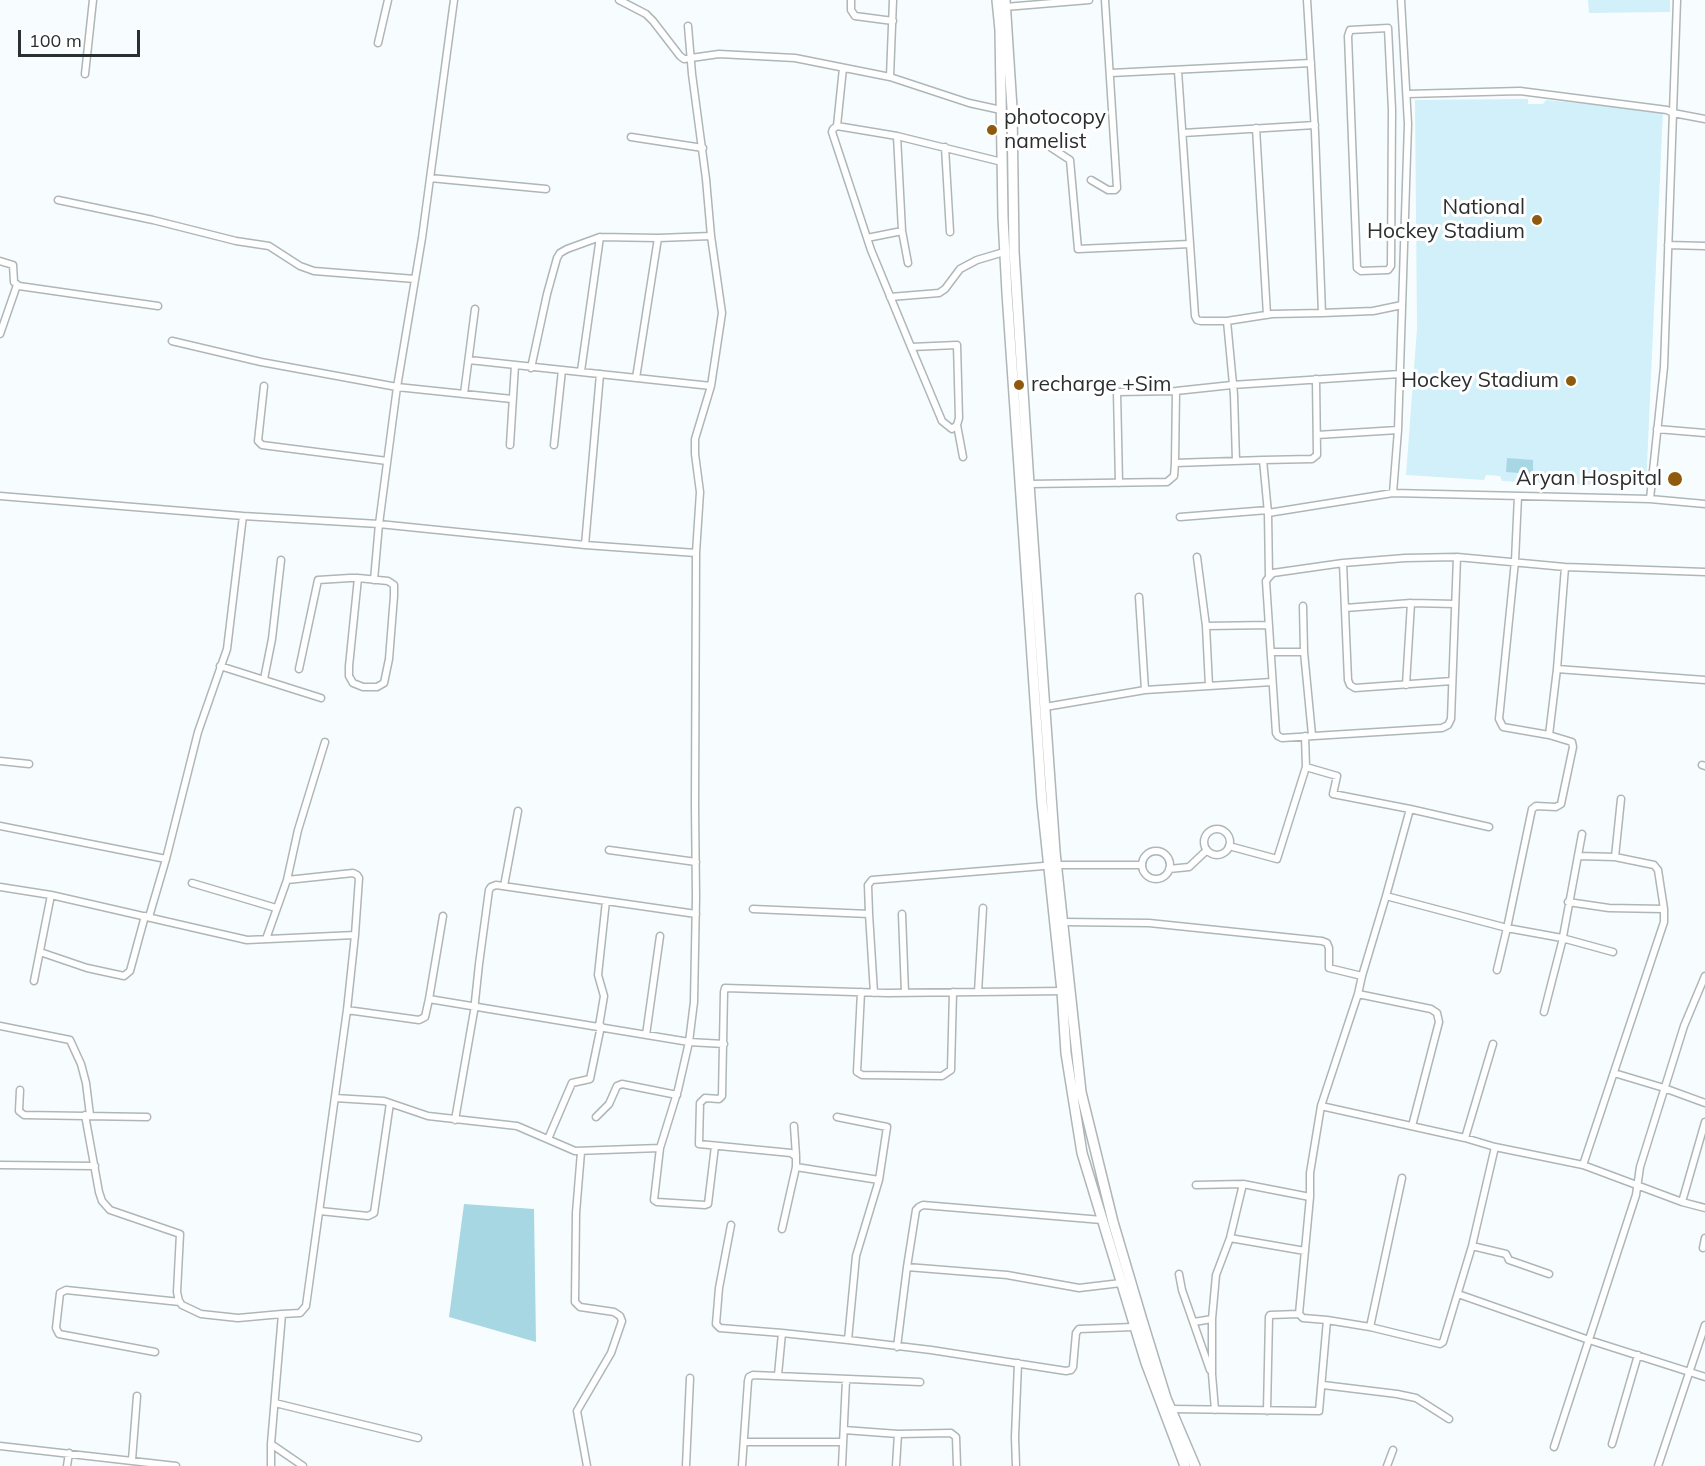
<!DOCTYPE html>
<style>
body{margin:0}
#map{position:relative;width:1705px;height:1466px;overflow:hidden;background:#f7fdfe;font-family:Mulish,sans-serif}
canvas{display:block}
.scale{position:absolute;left:18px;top:30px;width:122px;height:27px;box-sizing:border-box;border:3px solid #2c2f30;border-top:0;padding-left:8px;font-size:18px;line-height:21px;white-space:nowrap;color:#2c2f30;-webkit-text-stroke:4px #fff;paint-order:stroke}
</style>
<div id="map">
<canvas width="1705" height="1466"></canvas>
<div class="scale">100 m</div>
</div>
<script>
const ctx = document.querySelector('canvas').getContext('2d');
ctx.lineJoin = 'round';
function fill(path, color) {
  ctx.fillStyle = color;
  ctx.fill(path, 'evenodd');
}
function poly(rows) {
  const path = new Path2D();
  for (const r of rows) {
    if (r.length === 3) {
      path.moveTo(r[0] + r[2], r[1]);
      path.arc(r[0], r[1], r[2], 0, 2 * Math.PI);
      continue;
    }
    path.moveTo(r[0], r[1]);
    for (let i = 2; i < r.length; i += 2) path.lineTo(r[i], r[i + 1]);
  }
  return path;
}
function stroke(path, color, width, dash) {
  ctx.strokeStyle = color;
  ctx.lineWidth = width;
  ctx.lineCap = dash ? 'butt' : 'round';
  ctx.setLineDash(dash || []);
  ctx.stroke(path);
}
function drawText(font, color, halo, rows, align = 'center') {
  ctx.font = font + ' Mulish,sans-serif';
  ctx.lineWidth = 6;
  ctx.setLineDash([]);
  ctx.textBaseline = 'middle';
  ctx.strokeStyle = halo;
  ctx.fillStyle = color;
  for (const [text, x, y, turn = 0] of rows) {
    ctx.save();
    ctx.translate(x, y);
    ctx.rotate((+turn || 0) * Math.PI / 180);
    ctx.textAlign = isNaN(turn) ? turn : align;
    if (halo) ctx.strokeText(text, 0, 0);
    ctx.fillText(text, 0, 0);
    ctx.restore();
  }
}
fill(poly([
 [1588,0,1670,0,1670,12,1589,13],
 [1528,99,1528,104,1543,104,1546,100,1663,111,1646,487,1502,481,1500,476,1486,475,1484,480,1406,475,1417,328,1415,100]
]), '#d1f0f9');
fill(poly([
 [1507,458,1533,460,1533,474,1506,472],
 [464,1204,534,1209,536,1342,449,1317]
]), '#a8d7e4');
const street = poly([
 [619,0,646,14,653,21,680,56,684,59,719,54,795,58,890,77,969,103,1001,110],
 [851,0,851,10,855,16,893,21],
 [1307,0,1315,132,1322,313,1373,311,1402,305],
 [1005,7,1089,0],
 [688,26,692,74,706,179,711,236,722,313,711,386,695,439,695,454,700,492,696,553],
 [1388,28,1392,110,1391,266,1388,270,1361,271,1357,268,1348,36,1350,30,1388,28],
 [378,43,388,0],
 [1178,71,1195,316,1197,320,1201,321,1227,321],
 [1111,73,1311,63],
 [85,74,93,0],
 [890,77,893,0],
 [1407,94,1520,91,1667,110,1673,113,1705,119],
 [837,126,843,68],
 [1256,128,1267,315],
 [1183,133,1315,125],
 [897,136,902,231,908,263],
 [631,137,703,148],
 [1013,140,1041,141,1070,160,1078,249,1190,244],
 [945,147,950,232],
 [430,178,546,189],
 [1091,180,1108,190,1115,190,1117,188,1105,0],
 [58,200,153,220,236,241,269,246,300,266,314,271,415,279],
 [867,238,902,231],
 [1668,245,1705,246],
 [0,261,13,265,14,282,19,286,158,306],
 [890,297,939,293,945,289,960,269,977,260,1004,252],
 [0,334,17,285],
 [172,341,261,362,397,387,512,399],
 [911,347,957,345,959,418,957,425,952,429,942,421,911,347,871,250,832,132,833,129,837,126,897,136,1002,162],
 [469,360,711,386],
 [531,368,547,294,557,258,560,253,567,249,600,237,658,238,711,236],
 [581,371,600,237],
 [636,378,658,238],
 [264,386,258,441,262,445,387,461],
 [464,394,475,309],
 [957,425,963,457],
 [1657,429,1705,433],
 [1317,435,1398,430],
 [510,445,515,365],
 [554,445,562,370],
 [1263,460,1312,459,1317,455,1316,379],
 [1236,461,1234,395,1227,321,1272,314,1322,313],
 [1175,463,1176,391],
 [1119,483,1117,392,1176,391,1232,385,1400,374],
 [1029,484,1167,482,1174,476,1175,463,1263,460,1268,513,1393,493,1650,499,1705,504],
 [1393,493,1398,430,1408,124,1401,0],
 [0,496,243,516,379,524,397,387,422,238,454,0],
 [1650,499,1664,367,1677,0],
 [1268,513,1269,577],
 [1180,517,1268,510],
 [585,545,600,374],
 [1197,557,1206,626,1209,686],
 [1457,557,1451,719,1448,725,1442,728,1282,738,1278,736,1276,733,1266,581,1269,577,1273,573,1343,563,1405,558,1457,557],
 [1457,557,1565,567,1705,572],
 [1343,563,1348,680,1350,685,1355,688,1452,681],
 [374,580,379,524,585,545,696,553,695,806,696,897,694,1002,689,1042,724,1044],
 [1139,597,1145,690],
 [1303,606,1304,652,1312,735],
 [1345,608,1411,603,1455,604],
 [1206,626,1269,625],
 [1271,652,1304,652],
 [220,666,321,698],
 [299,669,318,580,350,578,358,578,388,581,394,585,394,596,389,659,384,683,377,687,363,687,353,683,349,676,349,666,358,578],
 [1557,669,1565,567],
 [264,679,272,639,281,560],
 [1406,685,1411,603],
 [1045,707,1145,690,1272,682],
 [1549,735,1557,669,1705,680],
 [0,761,29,764],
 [1702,765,1705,766],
 [1306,767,1337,776,1333,794,1410,809,1489,827],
 [0,826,166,859],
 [1217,842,13],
 [1229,846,1277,859,1306,767,1305,736],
 [609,850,696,862],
 [1156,865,14],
 [1579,856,1615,857,1654,865,1658,870,1664,909,1664,922,1583,1165],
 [1615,857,1621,799],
 [1169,869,1189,867,1207,850],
 [192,883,276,908],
 [504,886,518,811],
 [0,887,51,895,247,940,355,935,359,878,357,875,353,873,287,880],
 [1386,896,1410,809],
 [1568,902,1609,908,1664,909],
 [753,909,869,914,874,993],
 [869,914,868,885,872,880,1056,865,1141,865],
 [902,914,905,993],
 [149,917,166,859,198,732,227,649,243,516],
 [1063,922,1149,923,1322,941,1327,943,1329,948,1329,968,1362,976],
 [266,939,287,880,298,830,325,742],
 [40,952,87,968,124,976,130,971,145,916],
 [1497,970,1507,928,1562,938,1613,952],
 [34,981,51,895],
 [861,992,857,1072,862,1075,942,1076,951,1070,953,992],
 [978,992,983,908],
 [1358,994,1362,976,1386,896,1507,928,1532,809,1536,806,1556,807,1561,804,1573,747,1572,742,1549,735,1503,727,1499,719,1515,561,1518,496],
 [429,999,443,916],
 [347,1010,419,1020,425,1017,429,999,689,1042,678,1090,660,1148,654,1200,657,1202,705,1205,708,1204,715,1146],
 [1544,1012,1562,942,1582,834],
 [0,1026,70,1040,81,1064,86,1083,90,1115],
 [599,1026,604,996,598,975,606,901],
 [646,1035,660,936],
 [1614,1073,1664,1088,1705,1103],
 [20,1090,19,1111,24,1115,147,1117],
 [335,1098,384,1101,428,1116,517,1126,575,1151,660,1148],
 [1321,1106,1358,994,1431,1009,1437,1013,1439,1022,1412,1126],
 [85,1115,99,1192,102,1201,110,1210,180,1234,177,1292,179,1301,182,1305,201,1314,238,1318,282,1314,271,1444,303,1466],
 [596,1117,609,1104,617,1086,622,1084,677,1095],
 [837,1117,887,1127,879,1180],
 [455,1120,474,1011,479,964,489,890,491,887,496,885,696,914],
 [794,1126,796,1156],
 [1465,1138,1493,1044],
 [548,1139,572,1083,590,1079,601,1026],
 [1495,1147,1583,1165,1682,1202,1705,1208],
 [581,1152,576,1213,575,1302,580,1307,614,1312,620,1316,622,1321,611,1353,577,1411,587,1466],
 [0,1165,95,1166],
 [1196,1185,1243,1184,1310,1197],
 [1682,1202,1705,1122],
 [320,1211,368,1216,374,1213,390,1103],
 [731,1225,719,1288,716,1324,720,1328,782,1333],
 [782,1229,796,1167],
 [1230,1238,1305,1251],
 [1472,1246,1506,1254,1509,1260,1549,1274],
 [1703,1248,1705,1238],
 [907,1267,1007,1275,1079,1288,1121,1283],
 [1179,1274,1182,1290,1210,1370],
 [1458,1294,1589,1340,1705,1377],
 [282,1314,300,1313,306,1306,347,1010,355,935],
 [1212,1319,1216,1275,1230,1238,1243,1184],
 [1194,1322,1212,1319,1212,1374,1215,1410],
 [1370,1327,1402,1178],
 [848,1340,931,1350,1066,1371,1071,1370,1073,1367,1076,1333,1079,1329,1134,1327],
 [897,1347,907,1267,916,1210,919,1207,923,1205,1102,1220],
 [155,1352,59,1334,56,1328,60,1293,66,1290,180,1302],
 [778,1375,782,1333,848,1340,856,1256,879,1180,796,1167,796,1157,791,1153,699,1144,700,1103,705,1098,719,1099,722,1096,724,992,725,988,887,993,1065,991],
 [1323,1385,1397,1394,1416,1398,1449,1419],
 [275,1403,418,1438],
 [1171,1409,1319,1411,1327,1320,1370,1327,1440,1344,1443,1342,1472,1246,1495,1147,1465,1138,1321,1106,1310,1173,1310,1197,1299,1314,1303,1318,1327,1320],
 [1267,1411,1269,1317,1270,1315,1299,1314],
 [844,1430,898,1434],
 [744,1442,843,1442],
 [1612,1444,1638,1355],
 [0,1446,176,1466],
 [1554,1447,1636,1195,1640,1167,1684,1026,1705,976],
 [132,1460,137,1396],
 [67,1466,69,1453],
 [271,1466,271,1444],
 [686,1466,690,1378],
 [742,1466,748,1381,749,1377,753,1375,920,1382],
 [842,1466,846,1380],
 [896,1466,898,1434,951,1433,956,1437,957,1466],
 [1016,1466,1015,1437,1018,1363],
 [1387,1466,1393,1450],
 [1658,1466,1705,1325]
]);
const secondary = poly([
 [997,0,1000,30,1003,218,1007,293,1042,802,1062,991,1066,1053,1082,1153,1146,1363,1185,1466],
 [1005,0,1012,108,1014,252,1029,484,1055,852,1081,1092,1113,1222,1142,1320,1166,1398,1195,1466]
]);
stroke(street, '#afb6b8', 9);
stroke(secondary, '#afb6b8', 12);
stroke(street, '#fff', 6);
stroke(secondary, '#fff', 9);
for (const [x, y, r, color] of [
 [992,130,6,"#905a0e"],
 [1537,220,6,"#905a0e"],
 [1571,381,6,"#905a0e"],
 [1019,385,6,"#905a0e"],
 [1675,479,8,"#905a0e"]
]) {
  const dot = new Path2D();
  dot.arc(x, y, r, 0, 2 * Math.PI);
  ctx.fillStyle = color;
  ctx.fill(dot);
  stroke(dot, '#fff', 2);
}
drawText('21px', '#2c2f30', '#fff', [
 ["photocopy",1004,118,"left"],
 ["namelist",1004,142,"left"],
 ["National",1525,208],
 ["Hockey Stadium",1525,232],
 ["Hockey Stadium",1559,381],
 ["recharge +Sim",1031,385,"left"],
 ["Aryan Hospital",1662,479]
], 'right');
</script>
